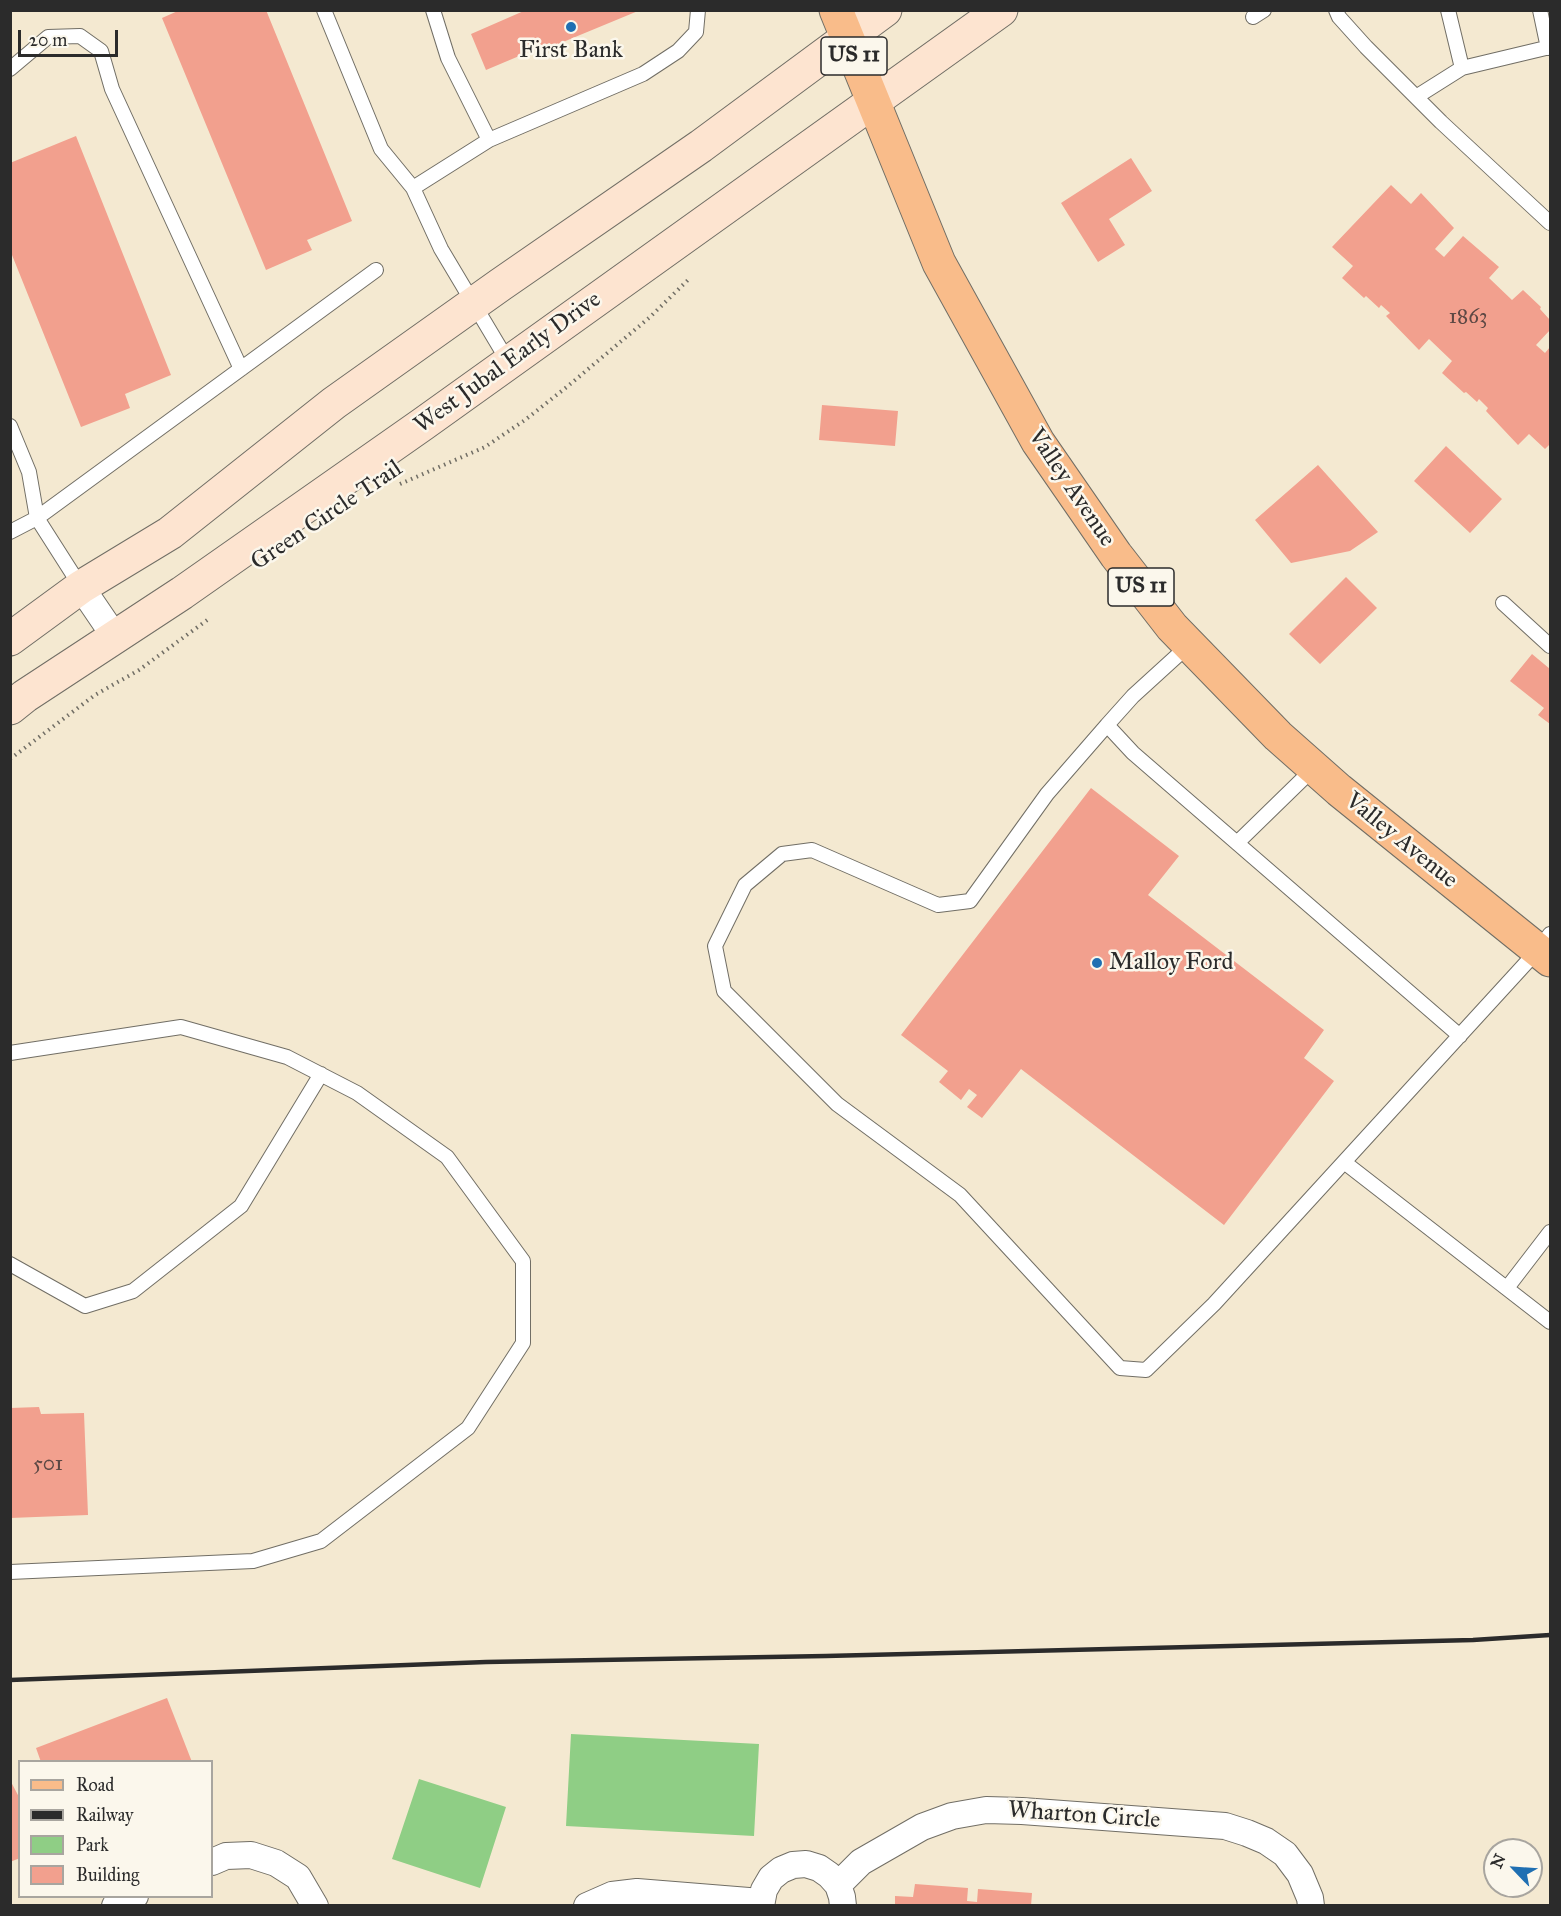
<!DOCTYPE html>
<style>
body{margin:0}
#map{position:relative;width:1561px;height:1916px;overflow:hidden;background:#f4e9d1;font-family:"IM FELL Great Primer",serif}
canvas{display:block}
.frame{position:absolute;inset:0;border:12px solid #2b2b2b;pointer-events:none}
.legend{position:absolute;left:18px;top:1760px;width:195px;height:138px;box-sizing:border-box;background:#fbf7ec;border:2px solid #a8a59f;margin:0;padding:8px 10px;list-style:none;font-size:18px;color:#2b2b2b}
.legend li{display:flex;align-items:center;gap:12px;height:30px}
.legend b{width:30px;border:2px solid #a8a59f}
.north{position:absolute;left:1483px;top:1838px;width:60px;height:60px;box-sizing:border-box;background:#fbf7ec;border:2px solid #a8a59f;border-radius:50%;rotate:295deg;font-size:16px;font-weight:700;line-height:24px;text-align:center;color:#2b2b2b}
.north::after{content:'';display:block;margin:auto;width:21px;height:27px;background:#1f6fb2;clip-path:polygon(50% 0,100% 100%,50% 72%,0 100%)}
.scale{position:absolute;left:18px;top:30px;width:100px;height:27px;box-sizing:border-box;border:3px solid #2b2b2b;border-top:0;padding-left:8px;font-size:18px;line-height:21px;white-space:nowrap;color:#2b2b2b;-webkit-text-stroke:4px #fbf7ec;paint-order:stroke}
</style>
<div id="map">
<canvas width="1561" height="1916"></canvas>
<div class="frame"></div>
<ul class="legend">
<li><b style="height:8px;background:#f9bc8a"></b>Road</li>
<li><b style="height:8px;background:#2b2b2b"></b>Railway</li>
<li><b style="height:16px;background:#8fce85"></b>Park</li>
<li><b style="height:16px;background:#f2a08e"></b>Building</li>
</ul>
<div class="north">N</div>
<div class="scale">20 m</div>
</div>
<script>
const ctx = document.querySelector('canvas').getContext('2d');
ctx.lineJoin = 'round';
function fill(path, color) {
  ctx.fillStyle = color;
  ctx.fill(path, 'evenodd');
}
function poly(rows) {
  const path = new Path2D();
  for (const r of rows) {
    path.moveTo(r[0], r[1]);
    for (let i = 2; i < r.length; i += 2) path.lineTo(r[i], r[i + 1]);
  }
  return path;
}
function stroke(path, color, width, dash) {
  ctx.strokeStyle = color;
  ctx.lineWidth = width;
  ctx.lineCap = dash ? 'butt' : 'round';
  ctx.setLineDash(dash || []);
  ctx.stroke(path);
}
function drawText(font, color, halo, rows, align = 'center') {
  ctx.font = font + ' "IM FELL Great Primer",serif';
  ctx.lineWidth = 5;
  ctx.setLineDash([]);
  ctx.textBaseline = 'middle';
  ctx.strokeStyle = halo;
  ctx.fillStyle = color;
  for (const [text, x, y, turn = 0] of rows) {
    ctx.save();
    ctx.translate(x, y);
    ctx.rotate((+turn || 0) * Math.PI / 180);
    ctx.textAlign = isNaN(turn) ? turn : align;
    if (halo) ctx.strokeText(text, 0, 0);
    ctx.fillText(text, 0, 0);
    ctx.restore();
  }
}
fill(poly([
 [571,1734,759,1744,754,1836,566,1826],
 [419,1779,506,1807,480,1888,392,1859]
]), '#8fce85');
fill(poly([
 [180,10,266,10,352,221,307,240,312,250,266,270,162,18],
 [526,10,638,10,638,11,551,47,550,43,486,70,471,34],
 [76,136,171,375,125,394,130,408,81,427,10,250,10,163],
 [1131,158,1152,191,1109,219,1125,245,1098,262,1061,203],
 [1391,185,1411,204,1421,193,1454,228,1435,249,1444,257,1463,236,1499,267,1489,278,1512,300,1523,290,1541,307,1540,309,1550,320,1550,330,1536,345,1545,353,1550,347,1550,444,1545,449,1529,434,1518,445,1486,411,1488,408,1479,399,1477,402,1466,392,1464,393,1442,373,1452,361,1429,339,1419,350,1386,316,1390,313,1381,305,1379,308,1366,296,1364,298,1342,278,1353,266,1332,247],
 [822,405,898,411,895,446,819,440],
 [1446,446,1502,499,1470,533,1414,481],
 [1318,465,1378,532,1350,551,1291,563,1255,520],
 [1346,577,1377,608,1320,664,1289,634],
 [1532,654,1550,669,1550,724,1538,715,1544,708,1510,681],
 [1091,788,1179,856,1148,895,1324,1030,1304,1058,1334,1081,1224,1225,1021,1069,982,1118,967,1107,977,1095,969,1089,961,1100,939,1082,948,1071,901,1035],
 [39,1407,41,1414,84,1413,88,1515,10,1518,10,1408],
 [167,1698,192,1762,41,1762,36,1748],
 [10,1780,20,1799,20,1858,10,1862],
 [915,1884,968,1888,967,1901,977,1902,978,1889,1032,1893,1031,1906,895,1906,895,1896,913,1897]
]), '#f2a08e');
const service = poly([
 [324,10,381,149,413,188,441,249,509,363],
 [433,10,448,58,489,140],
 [1336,10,1339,17,1366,47,1441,122,1550,223],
 [1448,10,1462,68],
 [1540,10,1548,48],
 [1253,17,1264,10],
 [10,69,48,37,80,36,101,51,112,89,241,369],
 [1416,97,1462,68,1550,47],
 [413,188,489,140,643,74,678,51,696,32,698,10],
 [10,426,29,472,37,518,376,270],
 [10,532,37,518,81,587],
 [1503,603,1550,646],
 [1189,645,1133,696,1107,725,1133,753,1460,1036],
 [1107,725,1047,794,970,901,938,905,812,850,782,854,745,885,715,946,724,991,837,1104,960,1195,1120,1368,1146,1370,1214,1304,1538,950,1550,934],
 [1237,843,1314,768],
 [10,1053,181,1027,287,1057,357,1093,447,1157,523,1261,523,1343,468,1428,321,1541,253,1561,10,1572],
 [1344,1162,1550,1322],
 [10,1264,85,1306,133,1291,241,1206,321,1074],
 [1507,1288,1550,1232]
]);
const minor = poly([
 [81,587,115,637],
 [212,1862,226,1856,251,1855,276,1863,298,1877,315,1906],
 [838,1885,861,1862,922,1827,952,1816,986,1810,1022,1811,1225,1826,1247,1833,1266,1841,1285,1854,1300,1874,1310,1898,1311,1906],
 [115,1906,135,1896],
 [587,1906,612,1895,637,1892,761,1902],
 [761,1906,764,1890,771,1878,781,1870,793,1865,806,1864,819,1868,829,1875,838,1885,842,1897,843,1906]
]);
const secondary = poly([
 [10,639,81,587,170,533,334,403,500,285,701,146,885,10],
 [10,708,25,696,182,593,423,424,1001,10]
]);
const primary = poly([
 [836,10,939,263,1038,442,1116,555,1172,627,1278,736,1339,790,1550,960]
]);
stroke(service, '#716e65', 16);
stroke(minor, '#716e65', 28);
stroke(secondary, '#716e65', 35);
stroke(primary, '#716e65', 35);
stroke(poly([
 [400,484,485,447,525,420,568,386,650,317,690,278],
 [10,759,95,695,139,670,210,618]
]), '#716e65', 4, [1.5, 4.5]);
stroke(service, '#fff', 14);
stroke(minor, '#fff', 26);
stroke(secondary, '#fde4d0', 33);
stroke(primary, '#f9bc8a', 33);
stroke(poly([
 [10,1680,486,1662,826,1656,1473,1640,1550,1635]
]), '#2b2b2b', 4.5);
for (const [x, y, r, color] of [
 [571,27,6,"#1f6fb2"],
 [1097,963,6,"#1f6fb2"]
]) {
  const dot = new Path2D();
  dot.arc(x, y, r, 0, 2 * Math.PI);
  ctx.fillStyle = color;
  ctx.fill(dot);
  stroke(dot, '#fbf7ec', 2);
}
drawText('21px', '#5d4844', null, [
 ["1863",1468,318],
 ["501",48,1465]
]);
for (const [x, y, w] of [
 [854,56,66],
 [1141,587,66]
]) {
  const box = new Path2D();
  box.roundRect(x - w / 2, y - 19, w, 38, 4.5);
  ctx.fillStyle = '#fbf7ec';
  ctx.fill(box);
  stroke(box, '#2b2b2b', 1.5);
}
drawText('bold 22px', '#2b2b2b', null, [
 ["US 11",854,56],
 ["US 11",1141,587]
]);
drawText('24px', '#2b2b2b', '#fbf7ec', [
 ["First Bank",571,51],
 ["Malloy Ford",1109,963,"left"]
]);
drawText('24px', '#2b2b2b', '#fbf7ec', [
 ["West Jubal Early Drive",508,363,-36],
 ["Valley Avenue",1071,488,56],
 ["Green Circle Trail",327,516,-34],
 ["Valley Avenue",1401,841,39],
 ["Wharton Circle",1084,1816,4]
]);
</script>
